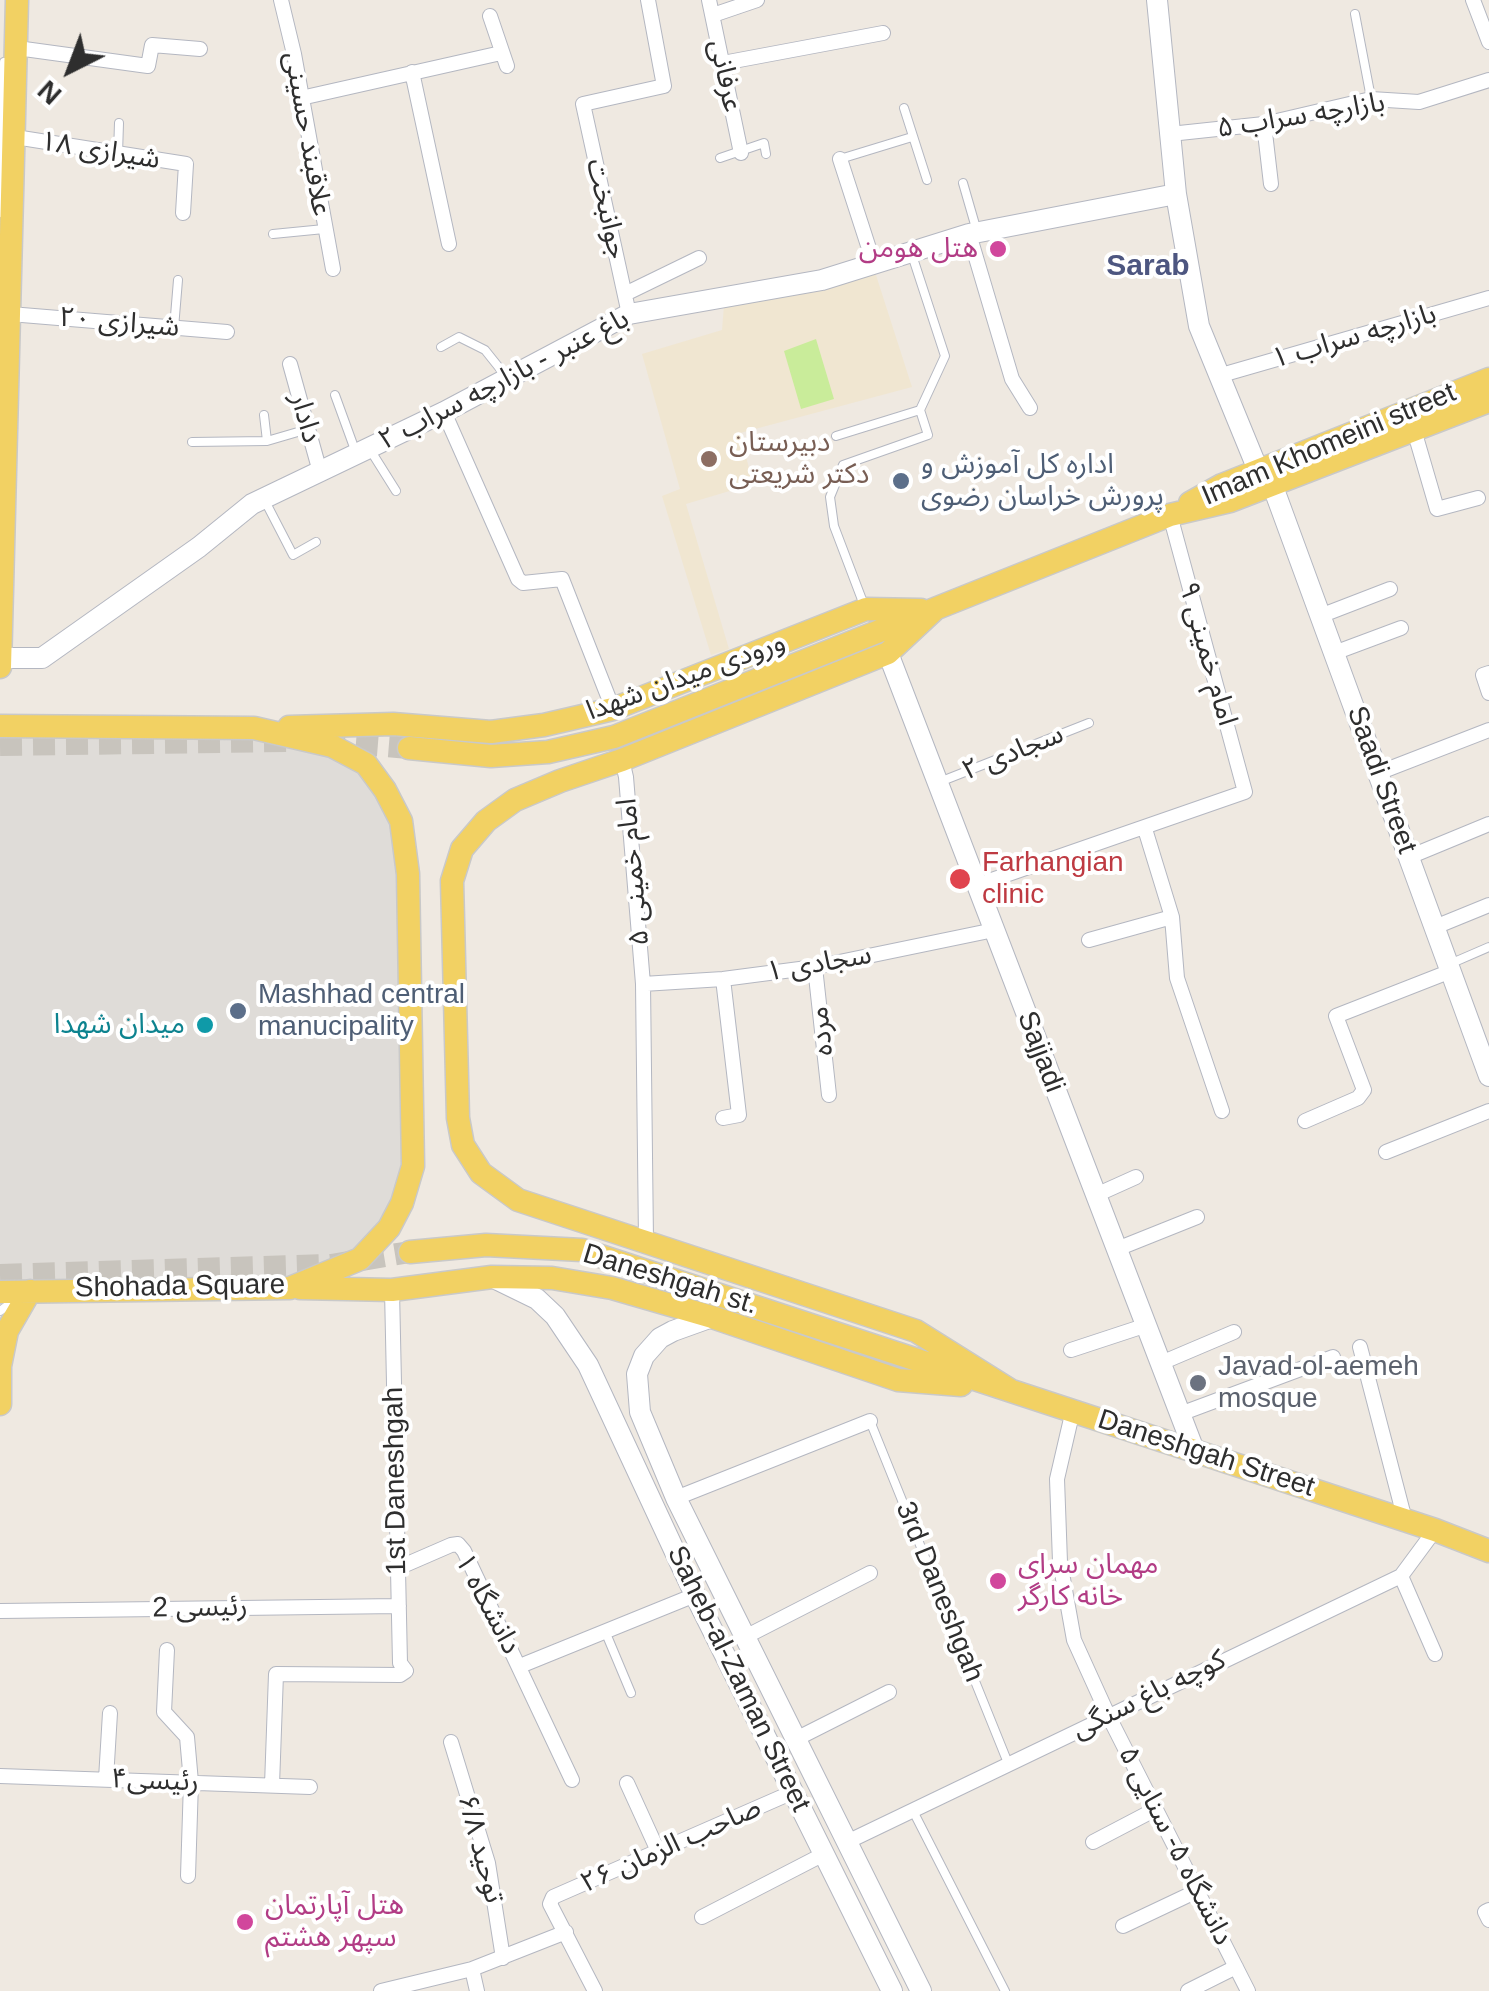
<!DOCTYPE html>
<meta charset="utf-8">
<style>
body{margin:0}
#map{position:relative;width:1489px;height:1991px;overflow:hidden;background:#efe9e1;font-family:Helvetica,sans-serif}
canvas{display:block}
.north{position:absolute;left:20px;top:20px;width:100px;height:100px;-webkit-text-stroke:8px #fff;paint-order:stroke;rotate:222deg;font-size:28px;font-weight:700;line-height:40px;text-align:center;color:#2e2e2e}
.north::after{content:'';display:block;margin:auto;width:35px;height:45px;background:#2e2e2e;clip-path:polygon(50% 0,100% 100%,50% 72%,0 100%)}
</style>
<div id="map">
<canvas width="1489" height="1991"></canvas>
<div class="north">N</div>
</div>
<script>
const ctx = document.querySelector('canvas').getContext('2d');
ctx.lineJoin = 'round';
function fill(path, color) {
  ctx.fillStyle = color;
  ctx.fill(path, 'evenodd');
}
function poly(rows) {
  const path = new Path2D();
  for (const r of rows) {
    path.moveTo(r[0], r[1]);
    for (let i = 2; i < r.length; i += 2) path.lineTo(r[i], r[i + 1]);
  }
  return path;
}
function stroke(path, color, width, dash) {
  ctx.strokeStyle = color;
  ctx.lineWidth = width;
  ctx.lineCap = dash ? 'butt' : 'round';
  ctx.setLineDash(dash || []);
  ctx.stroke(path);
}
function drawText(font, color, halo, rows, align = 'center') {
  ctx.font = font + ' Helvetica,"Noto Sans Arabic",sans-serif';
  ctx.lineWidth = 8;
  ctx.setLineDash([]);
  ctx.textBaseline = 'middle';
  ctx.strokeStyle = halo;
  ctx.fillStyle = color;
  for (const [text, x, y, turn = 0] of rows) {
    ctx.save();
    ctx.translate(x, y);
    ctx.rotate((+turn || 0) * Math.PI / 180);
    ctx.textAlign = isNaN(turn) ? turn : align;
    if (halo) ctx.strokeText(text, 0, 0);
    ctx.fillText(text, 0, 0);
    ctx.restore();
  }
}
fill(poly([
 [875,272,912,387,740,433,753,484,686,504,729,649,711,655,662,496,680,489,642,354,722,330,724,305]
]), '#f0e6d1');
fill(poly([
 [816,339,834,399,801,409,784,351]
]), '#c9ec9a');
fill(poly([
 [0,726,254,728,366,764,401,821,413,1166,360,1259,290,1288,0,1292]
]), '#dfdcd8');
stroke(poly([
 [323,741,409,748],
 [0,745,291,741],
 [0,1275,331,1265,410,1252]
]), '#c8c4bd', 22, [22, 11]);
const lane = poly([
 [1355,14,1371,98],
 [904,108,927,180],
 [118,154,119,123],
 [720,158,764,143,766,154],
 [840,159,912,137],
 [963,183,976,228],
 [0,213,4,62],
 [273,234,324,229],
 [912,255,945,356,920,410],
 [174,328,178,280],
 [441,347,459,337,485,350,505,375],
 [335,395,355,450],
 [264,415,267,441],
 [836,436,920,410,928,435,843,465,830,497,834,526,864,605],
 [192,442,267,441,308,429],
 [369,448,396,491],
 [264,499,293,555,316,542],
 [942,781,1089,723],
 [1452,963,1489,947],
 [0,1311,17,1299],
 [870,1421,1008,1763],
 [605,1631,631,1693],
 [912,1809,1005,1991]
]);
const street = poly([
 [281,0,294,54,333,269],
 [709,0,741,153],
 [1473,0,1489,42],
 [713,15,757,0],
 [490,16,507,66],
 [17,48,148,66,152,45,200,49],
 [723,63,883,33],
 [412,72,449,244],
 [301,98,501,53],
 [1264,124,1271,184],
 [1170,134,1264,124,1371,99,1419,102,1489,80],
 [15,137,186,164,183,213],
 [840,159,874,264],
 [969,234,1012,379,1030,408],
 [625,294,699,258],
 [10,314,227,332],
 [629,314,583,104,664,86,648,0],
 [290,364,320,472],
 [1218,376,1489,298],
 [444,412,518,579,523,583,562,579,613,709],
 [1414,430,1437,509,1478,498],
 [1320,616,1390,589],
 [1334,653,1401,628],
 [1489,673,1483,675,1489,693],
 [622,760,626,777,643,984,646,1241],
 [1378,773,1489,730],
 [1145,829,1172,917,1177,978,1222,1111],
 [1409,857,1489,824],
 [977,885,1245,792,1170,515],
 [1435,927,1489,905],
 [1089,940,1172,917],
 [815,967,829,1095],
 [723,979,739,1115,723,1118],
 [643,984,723,979,815,967,994,930],
 [1305,1121,1358,1098,1364,1090,1336,1016,1451,971],
 [1386,1152,1489,1111],
 [1096,1195,1136,1177],
 [1117,1249,1197,1217],
 [1360,1347,1405,1520],
 [1071,1350,1147,1325],
 [1161,1363,1234,1332],
 [1073,1410,1057,1479,1060,1562,1074,1640,1108,1715,1248,1991],
 [1180,1414,1333,1357],
 [676,1498,870,1421],
 [398,1568,451,1545,458,1544,464,1551,572,1780],
 [1401,1576,1435,1654],
 [0,1611,399,1606],
 [745,1637,870,1573],
 [167,1650,164,1712,187,1737,191,1782,188,1876],
 [520,1666,695,1595],
 [796,1739,889,1692],
 [451,1742,488,1863,503,1958],
 [0,1776,310,1787],
 [106,1779,110,1713],
 [627,1783,658,1851],
 [272,1785,276,1674,400,1675,406,1671,400,1663,392,1290],
 [847,1842,1401,1576,1435,1530],
 [1093,1842,1156,1809],
 [1489,1910,1485,1912,1489,1920],
 [702,1917,824,1854],
 [1123,1926,1197,1891],
 [472,1969,477,1991],
 [381,1991,472,1969,566,1932],
 [595,1991,550,1904,553,1897,793,1792],
 [1188,1991,1236,1967]
]);
const secondary = poly([
 [1157,0,1176,194,1199,326,1258,470],
 [1272,484,1489,1076],
 [888,653,1194,1450],
 [0,658,42,658,199,547,252,504,444,412,629,314,822,280,969,234,1176,194],
 [494,1278,537,1299,555,1316,588,1365,695,1595,892,1991],
 [712,1317,673,1331,660,1338,644,1356,637,1374,640,1412,676,1498,921,1991]
]);
const primary = poly([
 [1190,503,1222,485,1489,379],
 [934,610,888,653,622,760,560,781,515,800,486,821,462,849,452,881,458,1118,463,1145,481,1173,518,1200,916,1331,1010,1390],
 [0,667,17,0],
 [0,726,254,728,332,746,366,764,385,790,401,821,408,874,413,1166,402,1203,389,1228,360,1259,290,1288,0,1292],
 [289,727,393,724,491,732,544,725,613,709,866,609,921,610],
 [409,748,491,756,548,752,614,737,1170,515,1230,501,1489,401],
 [410,1252,486,1245,582,1250,1435,1530,1489,1551],
 [300,1288,392,1290,492,1277,552,1278,612,1288,712,1317,898,1380,961,1385],
 [0,1404,0,1366,7,1331,30,1291]
]);
stroke(lane, '#b4b7c1', 10);
stroke(street, '#b4b7c1', 16);
stroke(secondary, '#b4b7c1', 22);
stroke(primary, '#c9c9c9', 25);
stroke(lane, '#fff', 8);
stroke(street, '#fff', 14);
stroke(secondary, '#fff', 20);
stroke(primary, '#f2d163', 22);
for (const [x, y, r, color] of [
 [998,249,10,"#d1479c"],
 [709,459,10,"#8d6e63"],
 [901,481,10,"#5c6f8a"],
 [960,879,12,"#e0444e"],
 [238,1011,10,"#5c6f8a"],
 [205,1025,10,"#0f9aa8"],
 [1198,1383,10,"#6b7280"],
 [998,1581,10,"#d1479c"],
 [245,1922,10,"#d1479c"]
]) {
  const dot = new Path2D();
  dot.arc(x, y, r, 0, 2 * Math.PI);
  ctx.fillStyle = color;
  ctx.fill(dot);
  stroke(dot, '#fff', 4);
}
drawText('28px', '#2e2e2e', '#fff', [
 ["عرفانی",725,76,78],
 ["بازارچه سراب ۵",1301,116,-9],
 ["علاقبند حسینی",307,134,80],
 ["شیرازی ۱۸",100,151,9],
 ["جوانبخت",606,209,77],
 ["شیرازی ۲۰",119,323,5],
 ["بازارچه سراب ۱",1354,337,-16],
 ["باغ عنبر - بازارچه سراب ۲",504,380,-27],
 ["دادار",305,418,74],
 ["Imam Khomeini street",1329,445,-23],
 ["امام خمینی ۹",1207,654,74],
 ["ورودی میدان شهدا",686,677,-20],
 ["سجادی ۲",1013,753,-22],
 ["Saadi Street",1381,780,70],
 ["امام خمینی ۵",634,872,-95],
 ["سجادی ۱",819,964,-10],
 ["مرده",822,1031,-96],
 ["Sajjadi",1040,1052,69],
 ["Daneshgah st.",670,1280,17],
 ["Shohada Square",180,1287,-1],
 ["Daneshgah Street",1206,1454,18],
 ["1st Daneshgah",396,1481,-91],
 ["3rd Daneshgah",939,1592,68],
 ["دانشگاه ۱",487,1604,62],
 ["رئیسی 2",200,1608,-1],
 ["Saheb-al-Zaman Street",738,1679,64],
 ["کوچه باغ سنگی",1149,1695,-26],
 ["رئیسی۴",155,1781,2],
 ["صاحب الزمان ۲۶",671,1846,-24],
 ["دانشگاه ۵- سنایی ۵",1175,1846,63],
 ["توحید ۶/۸",480,1849,75]
]);
drawText('28px', '#b23c85', '#fff', [
 ["هتل هومن",978,249,"right"],
 ["مهمان سرای",1018,1565],
 ["خانه کارگر",1018,1597],
 ["هتل آپارتمان",265,1906],
 ["سپهر هشتم",265,1938]
], 'left');
drawText('28px', '#785e54', '#fff', [
 ["دبیرستان",729,443],
 ["دکتر شریعتی",729,475]
], 'left');
drawText('28px', '#4e5e75', '#fff', [
 ["اداره کل آموزش و",921,465],
 ["پرورش خراسان رضوی",921,497],
 ["Mashhad central",258,995],
 ["manucipality",258,1027]
], 'left');
drawText('28px', '#be3a42', '#fff', [
 ["Farhangian",982,863],
 ["clinic",982,895]
], 'left');
drawText('28px', '#0d838f', '#fff', [
 ["میدان شهدا",185,1025]
], 'right');
drawText('28px', '#5b616d', '#fff', [
 ["Javad-ol-aemeh",1218,1367],
 ["mosque",1218,1399]
], 'left');
drawText('bold 30px', '#4d5680', '#fff', [
 ["Sarab",1148,267]
]);
</script>
